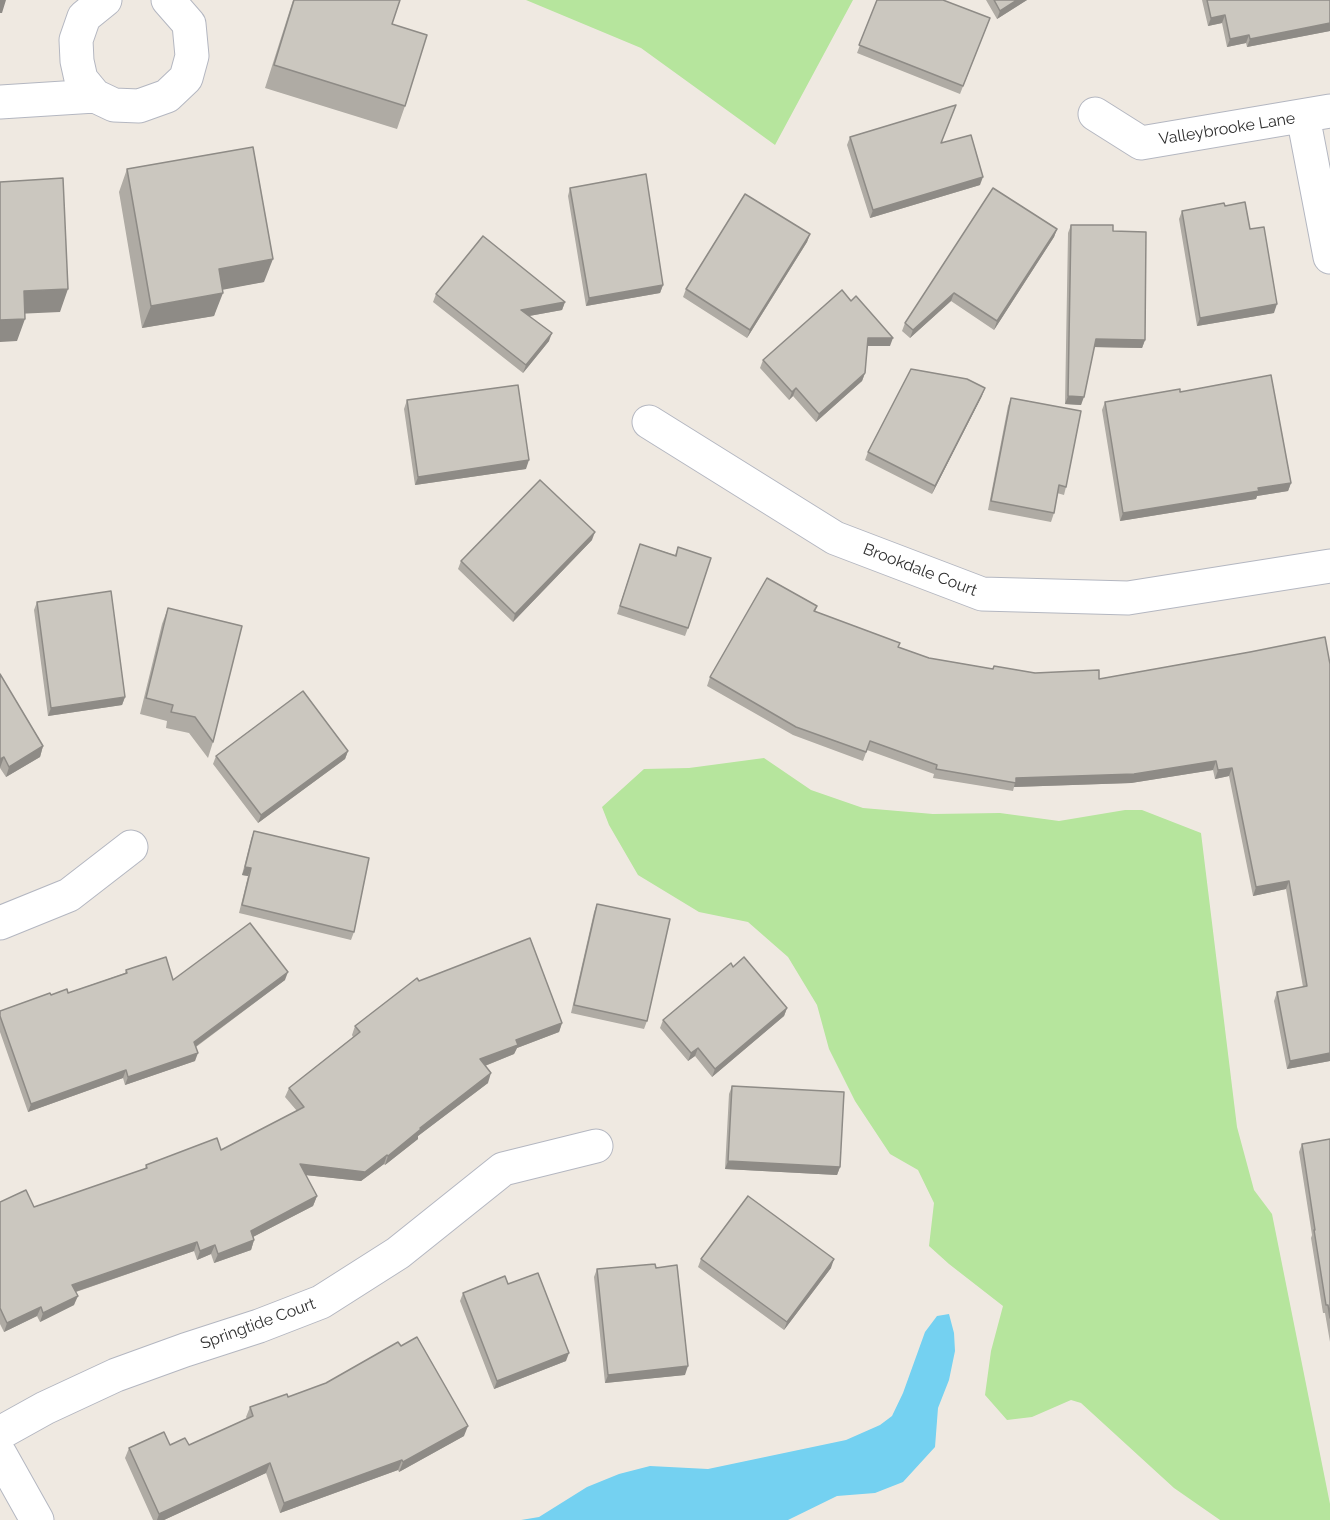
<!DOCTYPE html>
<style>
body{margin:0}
canvas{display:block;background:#efe9e1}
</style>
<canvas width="1330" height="1520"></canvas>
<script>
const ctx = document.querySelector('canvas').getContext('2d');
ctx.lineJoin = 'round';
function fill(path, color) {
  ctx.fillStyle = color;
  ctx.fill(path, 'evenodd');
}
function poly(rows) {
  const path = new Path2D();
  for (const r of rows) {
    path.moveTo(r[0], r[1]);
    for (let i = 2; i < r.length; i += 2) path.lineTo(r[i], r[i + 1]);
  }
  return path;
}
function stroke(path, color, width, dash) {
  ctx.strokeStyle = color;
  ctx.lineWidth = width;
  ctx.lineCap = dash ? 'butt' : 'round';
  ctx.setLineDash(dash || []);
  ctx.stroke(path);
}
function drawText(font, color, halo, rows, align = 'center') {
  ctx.font = font + ' Raleway,sans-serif';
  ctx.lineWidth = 5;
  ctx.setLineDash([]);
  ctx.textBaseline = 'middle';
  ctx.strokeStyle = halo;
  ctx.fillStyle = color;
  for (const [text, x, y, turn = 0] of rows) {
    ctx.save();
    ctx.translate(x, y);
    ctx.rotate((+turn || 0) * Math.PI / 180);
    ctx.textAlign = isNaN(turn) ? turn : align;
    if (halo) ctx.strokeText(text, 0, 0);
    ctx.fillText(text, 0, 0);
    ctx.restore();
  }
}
fill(poly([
 [526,0,853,0,775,145,641,48],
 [764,758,811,790,863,808,933,814,1000,813,1059,821,1125,810,1142,810,1201,833,1237,1127,1254,1190,1272,1214,1330,1504,1330,1520,1220,1520,1174,1488,1081,1403,1071,1400,1032,1417,1007,1420,985,1395,991,1351,1003,1306,949,1264,929,1246,934,1203,918,1170,890,1154,855,1101,829,1049,817,1005,788,957,748,922,699,912,638,875,609,825,602,807,644,769,689,768]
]), '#b6e59d');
fill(poly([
 [949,1314,954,1333,955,1351,949,1380,938,1408,935,1447,903,1482,875,1493,837,1496,788,1520,521,1520,539,1517,587,1487,619,1474,650,1466,708,1469,846,1440,880,1425,892,1416,903,1393,925,1332,937,1316]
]), '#74d1f1');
const minor = poly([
 [105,0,84,17,76,40,77,61,81,79,95,96,114,105,139,106,167,96,186,78,192,56,189,24,168,0],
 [0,102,95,96],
 [1095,114,1141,143,1330,111],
 [1303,116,1330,257],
 [649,422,835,538,982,594,1128,598,1330,566],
 [0,923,69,895,131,847],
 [0,1433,45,1408,116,1375,185,1350,259,1326,321,1302,398,1253,503,1169,596,1146],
 [0,1454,37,1520]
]);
stroke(minor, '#b4b7c1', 35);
stroke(minor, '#fff', 33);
fill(poly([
 [293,0,400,0,392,24,405,106,397,129,265,88],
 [877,0,990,18,960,94,857,53],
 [986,0,1027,0,997,19],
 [1202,0,1330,0,1330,31,1247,47,1246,43,1227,47,1222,23,1208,26],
 [850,137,941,143,980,185,870,218,847,145],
 [127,169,264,282,222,289,214,316,142,328,119,192],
 [570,188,663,285,660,293,586,306,568,196],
 [1225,206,1250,229,1274,313,1197,326,1179,219,1182,211],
 [1071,225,1113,231,1145,340,1142,348,1094,347,1081,405,1065,404,1068,233],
 [1057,229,1054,237,994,330,951,301,910,338,902,331,905,323],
 [810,234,807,242,747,338,683,297,686,289],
 [842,290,890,346,867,346,865,373,862,381,816,422,793,396,789,400,760,368,763,360],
 [436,294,565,302,562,310,529,316,549,341,523,373,433,302],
 [1180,392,1291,483,1288,491,1257,496,1256,499,1120,521,1102,410,1105,402],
 [982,396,932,494,865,460,868,452],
 [1011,398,1066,487,1064,495,1057,493,1054,513,1051,522,988,510,1008,406],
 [407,400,526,469,415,485,404,409],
 [592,540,513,622,458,569,461,561],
 [640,544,675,555,678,547,688,628,685,636,617,614],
 [37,602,125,697,122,705,48,716,34,610],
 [817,606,815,612,898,647,929,658,993,669,1099,679,1250,652,1330,1061,1287,1069,1274,1001,1277,992,1303,987,1286,889,1253,896,1229,776,1215,779,1213,770,1131,783,1014,787,1013,791,933,778,934,774,867,750,863,761,793,735,707,686,710,677],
 [168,608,213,742,208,758,189,733,166,728,167,721,140,714,162,624],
 [0,674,43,746,40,757,6,777,0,768],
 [348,751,345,759,258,823,213,764,216,756],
 [254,831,354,932,351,940,239,913,248,876,242,875,251,839],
 [597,904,647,1021,644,1029,571,1013,594,912],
 [733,967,787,1008,784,1016,712,1077,695,1056,688,1061,660,1028,663,1020],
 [126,970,173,980,285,980,196,1047,195,1061,125,1085,123,1078,28,1112,0,1032,0,1016,51,995,68,993,125,973],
 [419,981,562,1023,559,1032,517,1048,514,1054,485,1066,488,1083,418,1136,418,1139,385,1165,384,1164,361,1181,305,1175,317,1196,313,1206,253,1237,254,1240,251,1250,214,1263,211,1254,197,1260,194,1251,76,1292,74,1305,40,1322,37,1316,4,1332,0,1324,0,1202,34,1207,145,1169,146,1165,221,1150,297,1111,285,1097,289,1088,353,1037,352,1035,355,1026],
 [732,1086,840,1167,837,1175,725,1169,729,1094],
 [1330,1139,1330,1342,1325,1313,1323,1313,1311,1238,1312,1235,1299,1152,1302,1144],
 [701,1259,831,1268,784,1330,698,1267],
 [597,1269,685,1375,605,1383,594,1277],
 [508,1284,566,1361,494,1389,460,1301,463,1293],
 [288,1397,464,1436,399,1472,398,1470,280,1513,266,1473,164,1520,153,1520,125,1458,129,1448,170,1445,189,1445,247,1419,246,1417,250,1407]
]), '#afaba4');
fill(poly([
 [0,0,6,0,2,13,0,13],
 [1017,0,1027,0,997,19,1000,11],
 [1225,15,1222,23,1208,26,1211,18],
 [1330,23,1330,31,1247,47,1250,39],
 [1249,35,1246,43,1227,47,1230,39],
 [983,177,980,185,870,218,873,210],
 [1057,229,1054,237,994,330,997,321],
 [810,234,807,242,747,338,750,330],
 [273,259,264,282,211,292,219,269],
 [663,285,660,293,586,306,589,298],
 [68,289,60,312,16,314,24,291],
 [223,293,214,316,142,328,151,306],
 [954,293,951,301,910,338,913,330],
 [565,302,562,310,518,318,521,310],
 [1277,304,1274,313,1197,326,1200,318],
 [25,319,17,341,0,342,0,320],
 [552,333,549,341,523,373,526,365],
 [868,338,893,338,890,346,865,346],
 [1096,339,1145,340,1142,348,1093,347],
 [865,373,862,381,816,422,819,414],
 [796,388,793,396,789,400,792,392],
 [985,388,982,396,932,494,935,486],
 [1068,396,1084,397,1081,405,1065,404],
 [529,460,526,469,415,485,418,477],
 [1291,483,1288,491,1257,496,1256,499,1120,521,1123,513,1258,488],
 [595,532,592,540,513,622,515,614],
 [125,697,122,705,48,716,51,708],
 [43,746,40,757,6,777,9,767],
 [348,751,345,759,258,823,261,815],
 [4,757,0,768,0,759],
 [1216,761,1213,770,1131,783,1014,787,1016,778],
 [1232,768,1229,776,1215,779,1218,770],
 [245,867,251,868,248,876,242,875],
 [1289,881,1286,889,1253,896,1256,887],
 [288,972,285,980,191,1050,194,1042],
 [787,1008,784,1016,712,1077,715,1069],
 [562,1023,559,1032,517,1048,514,1054,477,1069,480,1059,516,1040],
 [698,1048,695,1056,688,1061,691,1053],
 [198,1053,195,1061,125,1085,128,1077],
 [1330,1053,1330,1061,1287,1069,1290,1061],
 [126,1070,123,1078,28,1112,31,1104],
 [491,1073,488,1083,418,1136,418,1139,385,1165,388,1156,420,1128],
 [387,1155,384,1164,361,1181,296,1174,300,1164],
 [728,1161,840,1167,837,1175,725,1169],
 [317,1196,313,1206,247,1240,251,1231],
 [254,1240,251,1250,214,1263,218,1254],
 [197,1242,194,1251,69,1294,72,1285],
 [215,1245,211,1254,197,1260,200,1251],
 [834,1259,831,1268,784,1330,787,1322],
 [78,1296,74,1305,40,1322,43,1313],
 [41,1307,37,1316,4,1332,7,1323],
 [569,1353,566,1361,494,1389,497,1381],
 [688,1366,685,1375,605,1383,608,1375],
 [468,1426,464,1436,399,1472,403,1462],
 [402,1460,398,1470,280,1513,284,1503],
 [270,1463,266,1473,164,1520,157,1520,159,1514]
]), '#8e8b86');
const building = poly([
 [294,0,400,0,392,24,427,35,405,106,274,65,294,0],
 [877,0,943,0,990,18,963,86,859,45,877,0],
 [994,0,1017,0,1000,11,994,0],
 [1207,0,1330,0,1330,23,1250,39,1249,35,1230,39,1225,15,1211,18,1207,0],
 [956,105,941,143,971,135,983,177,873,210,850,137,956,105],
 [253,147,273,259,219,269,223,293,151,306,127,169,253,147],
 [646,174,663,285,589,298,570,188,646,174],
 [63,178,68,289,24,291,25,319,0,320,0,182,63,178],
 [993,188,1057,229,997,321,954,293,913,330,905,323,993,188],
 [745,194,810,234,750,330,686,289,745,194],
 [1245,202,1250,229,1264,227,1277,304,1200,318,1182,211,1224,203,1225,206,1245,202],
 [1071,225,1113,225,1113,231,1146,232,1145,340,1096,339,1084,397,1068,396,1071,225],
 [483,236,565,302,521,310,552,333,526,365,436,294,483,236],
 [842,290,851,301,856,296,893,338,868,338,865,373,819,414,796,388,792,392,763,360,842,290],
 [911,369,967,379,985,388,935,486,868,452,911,369],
 [1271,375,1291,483,1258,488,1259,491,1123,513,1105,402,1180,389,1180,392,1271,375],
 [518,385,529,460,418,477,407,400,518,385],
 [1011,398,1081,411,1066,487,1059,485,1054,513,991,501,1011,398],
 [540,480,595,532,515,614,461,561,540,480],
 [640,544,676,556,678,547,711,558,688,628,620,606,640,544],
 [767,578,817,606,814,611,900,643,898,647,929,658,993,669,994,666,1035,673,1099,670,1099,679,1250,652,1325,637,1330,664,1330,1053,1290,1061,1277,992,1307,986,1289,881,1256,887,1232,768,1218,770,1216,761,1134,774,1016,778,1016,783,936,769,937,765,870,741,866,752,796,727,710,677,767,578],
 [111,591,125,697,51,708,37,602,111,591],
 [168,608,242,626,213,742,195,717,171,712,173,705,146,698,168,608],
 [0,674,43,746,9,767,4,757,0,759,0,674],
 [303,691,348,751,261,815,216,756,303,691],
 [254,831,369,858,354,932,242,905,251,868,245,867,254,831],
 [597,904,670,919,647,1021,574,1005,597,904],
 [250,923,288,972,194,1042,198,1053,128,1077,126,1070,31,1104,0,1016,0,1011,50,993,51,995,67,989,68,993,127,973,126,970,166,957,173,980,250,923],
 [530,938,562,1023,516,1040,518,1045,480,1059,491,1073,420,1128,421,1129,388,1156,387,1155,365,1172,300,1164,317,1196,251,1231,254,1240,218,1254,215,1245,200,1251,197,1242,72,1285,78,1296,43,1313,41,1307,7,1323,0,1308,0,1202,26,1190,34,1207,147,1168,146,1165,217,1138,221,1150,304,1107,289,1088,360,1032,355,1026,417,978,419,981,530,938],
 [744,957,787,1008,715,1069,698,1048,691,1053,663,1020,731,963,733,967,744,957],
 [732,1086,844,1092,840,1167,728,1161,732,1086],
 [1330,1139,1330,1318,1328,1305,1326,1305,1314,1230,1315,1230,1302,1144,1330,1139],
 [748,1196,834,1259,787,1322,701,1259,748,1196],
 [655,1264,656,1268,677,1265,688,1366,608,1375,597,1269,655,1264],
 [538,1273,569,1353,497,1381,463,1293,505,1276,508,1284,538,1273],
 [417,1337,468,1426,403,1462,402,1460,284,1503,270,1463,159,1514,129,1448,164,1432,170,1445,185,1438,189,1445,253,1416,250,1407,287,1394,288,1397,326,1383,398,1342,401,1346,417,1337]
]);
fill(building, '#cbc7bf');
stroke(building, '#8e8b86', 1.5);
drawText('16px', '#2e2e2e', '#fff', [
 ["Valleybrooke Lane",1227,129,-9],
 ["Brookdale Court",920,570,21],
 ["Springtide Court",258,1324,-20]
]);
</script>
